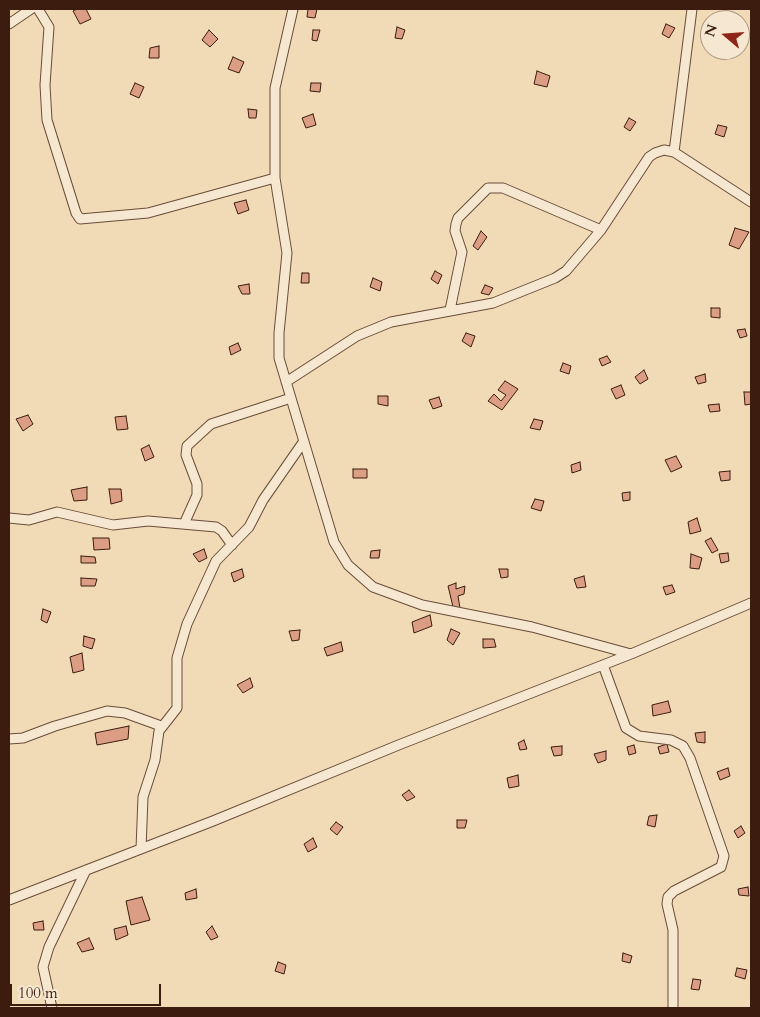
<!DOCTYPE html>
<style>
body{margin:0}
#map{position:relative;width:760px;height:1017px;overflow:hidden;background:#f1dbb6;font-family:Cardo,serif}
canvas{display:block}
.frame{position:absolute;inset:0;border:10px solid #3c1c0f;pointer-events:none}
.north{position:absolute;left:700px;top:10px;width:50px;height:50px;box-sizing:border-box;background:#f6e8d0;border:1px solid #ac9683;border-radius:50%;rotate:288deg;font-size:14px;font-weight:700;line-height:20px;text-align:center;color:#3c1c0f}
.north::after{content:'';display:block;margin:auto;width:18px;height:22px;background:#8f2418;clip-path:polygon(50% 0,100% 100%,50% 72%,0 100%)}
.scale{position:absolute;left:10px;top:984px;width:151px;height:22px;box-sizing:border-box;border:2px solid #3c1c0f;border-top:0;padding-left:6px;font-size:15px;line-height:18px;white-space:nowrap;color:#3c1c0f;-webkit-text-stroke:4px #f6e8d0;paint-order:stroke}
</style>
<div id="map">
<canvas width="760" height="1017"></canvas>
<div class="frame"></div>
<div class="north">N</div>
<div class="scale">100 m</div>
</div>
<script>
const ctx = document.querySelector('canvas').getContext('2d');
ctx.lineJoin = 'round';
function fill(path, color) {
  ctx.fillStyle = color;
  ctx.fill(path, 'evenodd');
}
function poly(rows) {
  const path = new Path2D();
  for (const r of rows) {
    path.moveTo(r[0], r[1]);
    for (let i = 2; i < r.length; i += 2) path.lineTo(r[i], r[i + 1]);
  }
  return path;
}
function stroke(path, color, width, dash) {
  ctx.strokeStyle = color;
  ctx.lineWidth = width;
  ctx.lineCap = dash ? 'butt' : 'round';
  ctx.setLineDash(dash || []);
  ctx.stroke(path);
}
const building = poly([
 [77,9,86,9,91,19,80,24,73,11,77,9],
 [308,9,317,9,315,18,307,17,308,9],
 [666,24,675,28,669,38,662,34,666,24],
 [397,27,405,30,402,39,395,38,397,27],
 [209,30,218,39,210,47,202,40,209,30],
 [313,30,320,30,317,41,312,40,313,30],
 [159,46,159,58,149,58,150,48,159,46],
 [233,57,244,62,239,73,228,69,233,57],
 [537,71,550,76,547,87,534,84,537,71],
 [135,83,144,87,139,98,130,94,135,83],
 [311,83,321,83,320,92,310,91,311,83],
 [248,109,257,110,256,118,249,118,248,109],
 [313,114,316,125,306,128,302,118,313,114],
 [629,118,636,122,630,131,624,127,629,118],
 [718,125,727,127,724,137,715,134,718,125],
 [246,200,249,210,238,214,234,203,246,200],
 [735,228,749,232,739,249,729,245,735,228],
 [481,231,487,237,478,250,473,246,481,231],
 [435,271,442,275,438,284,431,279,435,271],
 [302,273,309,273,309,283,301,283,302,273],
 [373,278,382,282,380,291,370,287,373,278],
 [249,284,250,294,242,294,238,286,249,284],
 [485,285,493,288,489,295,481,293,485,285],
 [711,308,720,308,720,318,711,317,711,308],
 [745,329,747,336,740,338,737,330,745,329],
 [466,333,475,336,471,347,462,341,466,333],
 [238,343,241,350,231,355,229,347,238,343],
 [607,356,611,362,602,366,599,359,607,356],
 [563,363,571,366,569,374,560,371,563,363],
 [644,370,648,379,640,384,635,377,644,370],
 [705,374,706,382,698,384,695,377,705,374],
 [505,381,518,389,502,410,488,401,494,394,501,401,506,395,498,390,505,381],
 [621,385,625,395,616,399,611,389,621,385],
 [744,392,751,392,751,404,745,405,744,392],
 [378,396,388,396,388,406,378,404,378,396],
 [439,397,442,406,433,409,429,400,439,397],
 [719,404,720,411,710,412,708,405,719,404],
 [28,415,33,424,23,431,16,419,28,415],
 [126,416,128,429,117,430,115,417,126,416],
 [534,419,543,421,540,430,530,428,534,419],
 [149,445,154,457,145,461,141,449,149,445],
 [676,456,682,467,671,472,665,460,676,456],
 [580,462,581,470,572,473,571,465,580,462],
 [353,469,367,469,367,478,353,478,353,469],
 [730,471,730,480,721,481,719,472,730,471],
 [87,487,87,500,74,501,71,490,87,487],
 [109,489,121,489,122,501,111,504,109,489],
 [630,492,630,500,623,501,622,493,630,492],
 [535,499,544,501,541,511,531,508,535,499],
 [697,518,701,531,690,534,688,522,697,518],
 [93,538,109,538,110,549,94,550,93,538],
 [711,538,718,550,712,553,705,541,711,538],
 [204,549,207,558,199,562,193,554,204,549],
 [380,550,379,558,370,558,371,551,380,550],
 [728,553,729,561,721,563,719,554,728,553],
 [691,554,702,558,699,569,690,568,691,554],
 [81,556,95,557,96,563,81,563,81,556],
 [242,569,244,577,234,582,231,573,242,569],
 [499,569,508,569,508,577,501,578,499,569],
 [584,576,586,587,577,588,574,579,584,576],
 [81,578,97,579,95,586,81,586,81,578],
 [456,583,456,589,465,586,464,594,458,596,460,608,454,611,448,586,456,583],
 [672,585,675,592,666,595,663,587,672,585],
 [43,609,51,612,47,623,41,620,43,609],
 [430,615,432,626,414,633,412,622,430,615],
 [451,629,460,633,453,645,447,640,451,629],
 [300,630,299,640,292,641,289,631,300,630],
 [84,636,95,639,92,649,83,646,84,636],
 [483,639,494,639,496,647,483,648,483,639],
 [341,642,343,651,327,656,324,648,341,642],
 [82,653,84,670,73,673,70,657,82,653],
 [250,678,253,687,243,693,237,685,250,678],
 [668,701,671,712,653,716,652,705,668,701],
 [129,726,128,739,97,745,95,733,129,726],
 [705,732,705,743,697,742,695,733,705,732],
 [524,740,527,749,520,750,518,743,524,740],
 [667,744,669,752,660,754,658,747,667,744],
 [634,745,636,753,629,755,627,747,634,745],
 [562,746,562,755,554,756,551,747,562,746],
 [606,751,606,760,598,763,594,754,606,751],
 [728,768,730,776,720,780,717,772,728,768],
 [518,775,519,786,509,788,507,778,518,775],
 [409,790,415,797,407,801,402,795,409,790],
 [657,815,655,827,647,825,649,816,657,815],
 [457,820,467,820,465,828,457,828,457,820],
 [336,822,343,827,337,835,330,829,336,822],
 [741,826,745,833,738,838,734,831,741,826],
 [313,838,317,847,308,852,304,844,313,838],
 [748,887,749,896,739,895,738,889,748,887],
 [196,889,197,898,186,900,185,893,196,889],
 [142,897,150,920,131,925,126,901,142,897],
 [43,921,44,930,34,930,33,923,43,921],
 [126,926,128,935,116,940,114,929,126,926],
 [212,926,218,937,211,940,206,932,212,926],
 [89,938,94,949,82,952,77,943,89,938],
 [623,953,632,956,630,963,622,961,623,953],
 [278,962,286,965,284,974,275,971,278,962],
 [737,968,747,970,745,979,735,976,737,968],
 [693,979,701,980,699,990,691,989,693,979]
]);
fill(building, '#db9d83');
stroke(building, '#3c1c0f', 1);
const street = poly([
 [38,9,49,27,45,85,47,120,76,213,80,219,148,213,275,178],
 [293,9,275,88,275,178,287,253,279,333,279,358,334,542,348,565,373,587,422,605,532,627,631,654],
 [9,24,31,9],
 [674,152,692,9],
 [450,310,462,252,455,231,456,224,458,218,488,188,503,188,601,230],
 [286,382,357,336,391,322,493,303,555,278,566,271,601,230,649,157,655,153,664,150,674,152,751,202],
 [9,518,29,520,57,512,113,525,148,521,216,527,222,531,232,545],
 [184,524,197,495,197,484,186,455,187,446,211,424,291,398],
 [603,665,626,728,639,736,671,740,683,746,690,758,724,856,721,867,674,891,668,897,667,904,673,930,673,1008],
 [9,739,23,738,55,726,107,711,125,713,161,726],
 [141,849,143,797,155,760,159,731,177,708,177,658,187,624,216,561,249,527,263,500,304,441],
 [9,900,213,821,401,744,631,654,751,603],
 [52,1008,43,967,49,947,86,870]
]);
stroke(street, '#694c39', 11);
stroke(street, '#f6e8d0', 9);
</script>
